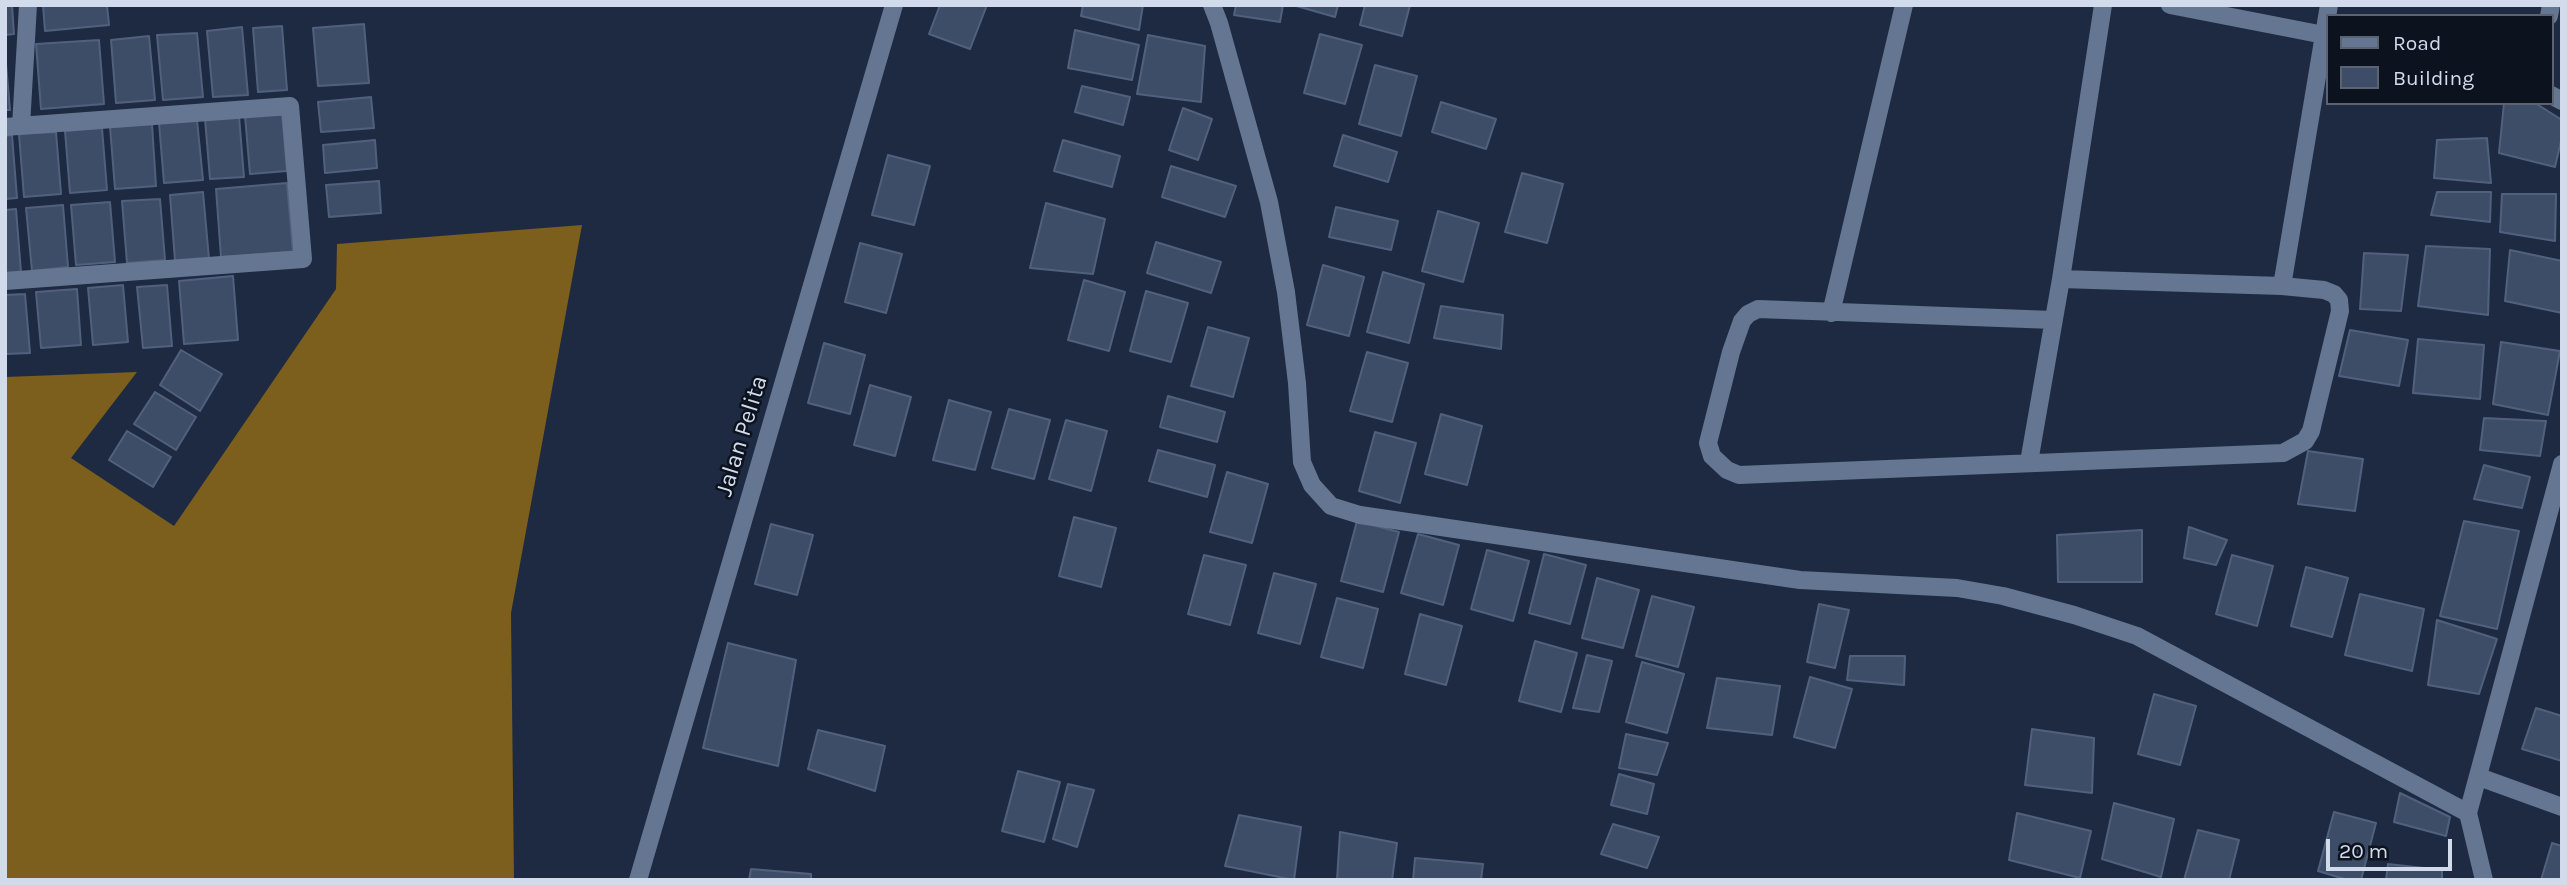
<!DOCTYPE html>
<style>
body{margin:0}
#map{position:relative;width:2567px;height:885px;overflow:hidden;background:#1d2a42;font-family:Karla,sans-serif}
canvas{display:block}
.frame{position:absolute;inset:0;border:7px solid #d2dbeb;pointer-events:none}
.legend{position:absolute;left:2326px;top:14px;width:228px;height:91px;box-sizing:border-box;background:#0d131e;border:2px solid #5c6370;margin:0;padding:9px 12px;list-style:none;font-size:21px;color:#d2dbeb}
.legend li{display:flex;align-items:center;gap:14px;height:35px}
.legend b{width:35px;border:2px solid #5c6370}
.scale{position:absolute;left:2326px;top:839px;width:126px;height:32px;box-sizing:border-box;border:4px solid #d2dbeb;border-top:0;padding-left:9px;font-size:21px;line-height:24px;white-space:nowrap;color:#d2dbeb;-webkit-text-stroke:5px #0d131e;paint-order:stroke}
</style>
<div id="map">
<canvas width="2567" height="885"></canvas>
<div class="frame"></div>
<ul class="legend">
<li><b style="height:9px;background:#657692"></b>Road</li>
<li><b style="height:19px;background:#3e4d67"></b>Building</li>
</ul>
<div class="scale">20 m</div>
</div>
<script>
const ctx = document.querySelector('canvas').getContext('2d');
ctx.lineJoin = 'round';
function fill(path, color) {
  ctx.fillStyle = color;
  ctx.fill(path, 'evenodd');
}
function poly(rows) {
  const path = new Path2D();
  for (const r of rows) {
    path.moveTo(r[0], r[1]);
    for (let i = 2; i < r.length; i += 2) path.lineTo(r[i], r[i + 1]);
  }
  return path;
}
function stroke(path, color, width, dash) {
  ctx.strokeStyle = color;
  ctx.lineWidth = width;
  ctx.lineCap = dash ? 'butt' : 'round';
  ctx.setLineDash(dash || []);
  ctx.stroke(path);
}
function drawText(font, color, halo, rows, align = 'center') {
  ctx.font = font + ' Karla,sans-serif';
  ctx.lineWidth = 5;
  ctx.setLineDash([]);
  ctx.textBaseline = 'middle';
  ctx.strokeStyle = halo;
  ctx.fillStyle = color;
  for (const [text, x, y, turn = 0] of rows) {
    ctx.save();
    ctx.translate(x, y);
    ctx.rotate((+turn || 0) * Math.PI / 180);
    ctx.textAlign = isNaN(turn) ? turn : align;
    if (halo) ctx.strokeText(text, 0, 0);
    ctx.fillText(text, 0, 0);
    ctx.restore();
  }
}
fill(poly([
 [582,225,511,613,514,880,5,880,5,377,137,372,71,458,174,526,336,289,337,244]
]), '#7c5e1d');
const building = poly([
 [5,5,12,5,14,34,5,35,5,5],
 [43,5,107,5,109,25,45,31,43,5],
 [940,5,987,5,970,49,929,34,940,5],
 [1083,5,1143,5,1139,30,1081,16,1083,5],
 [1236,5,1283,5,1280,22,1234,15,1236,5],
 [1293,5,1338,5,1335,17,1293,5],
 [1365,5,1410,5,1402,36,1360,25,1365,5],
 [364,24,369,83,318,86,313,28,364,24],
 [282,26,287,90,258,92,253,28,282,26],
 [242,27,248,95,213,97,207,31,242,27],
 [1075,30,1139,45,1132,80,1068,68,1075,30],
 [197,33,203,97,163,100,157,35,197,33],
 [1320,34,1362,45,1345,104,1304,93,1320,34],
 [1148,35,1205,46,1201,102,1137,94,1148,35],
 [149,36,155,100,116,103,111,40,149,36],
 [99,40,104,104,41,109,36,44,99,40],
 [5,52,10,110,5,110,5,52],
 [1375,65,1417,76,1401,136,1359,124,1375,65],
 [1082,86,1130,97,1123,125,1075,112,1082,86],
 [371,97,374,128,321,132,318,102,371,97],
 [1441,102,1496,119,1486,149,1432,132,1441,102],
 [2504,103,2535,103,2562,120,2562,137,2555,167,2499,153,2504,103],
 [1183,108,1212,119,1198,160,1169,150,1183,108],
 [282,113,287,171,250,174,245,116,282,113],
 [239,116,244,177,210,179,205,119,239,116],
 [197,120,203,180,164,183,159,123,197,120],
 [152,124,156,186,115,189,110,127,152,124],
 [102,128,107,190,70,193,65,131,102,128],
 [56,132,61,194,24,197,19,134,56,132],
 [12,135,17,198,5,199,5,136,12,135],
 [1343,135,1397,152,1388,182,1334,166,1343,135],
 [2487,138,2491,183,2434,178,2437,140,2487,138],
 [375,140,377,168,325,173,323,145,375,140],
 [1063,140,1120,156,1112,187,1054,171,1063,140],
 [888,155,930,166,914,225,872,215,888,155],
 [1171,166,1236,186,1225,217,1162,197,1171,166],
 [1522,173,1563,184,1547,243,1505,232,1522,173],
 [379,181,381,213,329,217,326,185,379,181],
 [287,183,293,252,221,257,216,189,287,183],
 [203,192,209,259,175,261,170,195,203,192],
 [2437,192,2491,192,2490,222,2431,215,2437,192],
 [2502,194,2556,194,2555,241,2500,232,2502,194],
 [160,199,165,260,127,263,122,201,160,199],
 [110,202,115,262,76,265,71,205,110,202],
 [1046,203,1105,219,1093,274,1030,268,1046,203],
 [63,205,68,267,32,271,26,208,63,205],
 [1336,207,1398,221,1391,250,1329,237,1336,207],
 [16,209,21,272,5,273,5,210,16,209],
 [1438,211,1479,223,1463,282,1422,271,1438,211],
 [1156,242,1221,262,1211,293,1147,273,1156,242],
 [860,243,902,254,886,313,845,302,860,243],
 [2426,246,2490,249,2488,315,2418,306,2426,246],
 [2510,250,2562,261,2562,313,2505,301,2510,250],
 [2364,253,2408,255,2401,311,2360,309,2364,253],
 [1323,265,1364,277,1349,336,1307,325,1323,265],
 [1383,272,1424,284,1409,343,1367,332,1383,272],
 [233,276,238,340,184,344,179,281,233,276],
 [1084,280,1125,292,1109,351,1068,340,1084,280],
 [123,285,128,342,93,345,88,288,123,285],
 [167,285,172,346,143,348,137,287,167,285],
 [77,289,81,345,41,348,36,292,77,289],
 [1146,291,1188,303,1171,362,1130,351,1146,291],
 [25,294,30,353,5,354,5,295,25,294],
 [1441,306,1503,315,1501,349,1434,338,1441,306],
 [1208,327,1249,338,1233,397,1191,386,1208,327],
 [2350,330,2408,340,2399,386,2339,376,2350,330],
 [2418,339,2484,345,2480,399,2413,393,2418,339],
 [2501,342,2560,351,2548,415,2493,404,2501,342],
 [824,343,865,355,850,414,808,403,824,343],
 [181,350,222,374,200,411,160,385,181,350],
 [1367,352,1408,363,1392,422,1350,411,1367,352],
 [870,385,911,397,895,456,854,445,870,385],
 [155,392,196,417,176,450,134,424,155,392],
 [1168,396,1225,412,1217,442,1160,427,1168,396],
 [949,400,991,412,975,470,933,460,949,400],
 [1009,409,1050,420,1034,479,992,468,1009,409],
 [1441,414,1482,426,1467,485,1425,474,1441,414],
 [2484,418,2546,421,2540,456,2480,450,2484,418],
 [1066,420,1107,431,1091,491,1049,479,1066,420],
 [127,431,171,457,153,487,109,460,127,431],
 [1375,432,1416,443,1400,503,1359,491,1375,432],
 [1158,450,1215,465,1207,497,1149,481,1158,450],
 [2308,451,2363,459,2355,511,2298,504,2308,451],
 [2484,465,2530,477,2522,508,2474,499,2484,465],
 [1227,472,1268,484,1252,543,1210,532,1227,472],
 [1074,517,1116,528,1101,587,1059,576,1074,517],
 [1357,521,1399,532,1383,592,1341,581,1357,521],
 [2464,521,2519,531,2497,629,2440,616,2464,521],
 [771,524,813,535,797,595,755,584,771,524],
 [2189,527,2227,540,2216,565,2184,558,2189,527],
 [2142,530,2142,582,2058,582,2057,535,2142,530],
 [1418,534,1459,545,1443,605,1401,593,1418,534],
 [1487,550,1529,561,1513,621,1471,609,1487,550],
 [1544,554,1586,565,1570,624,1529,613,1544,554],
 [1204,555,1246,565,1230,625,1188,614,1204,555],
 [2232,555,2273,566,2257,626,2216,614,2232,555],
 [2306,567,2348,578,2332,637,2291,626,2306,567],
 [1274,573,1316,584,1300,644,1258,633,1274,573],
 [1597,578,1639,590,1623,648,1582,638,1597,578],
 [2360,594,2424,609,2412,671,2345,655,2360,594],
 [1652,596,1694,607,1678,667,1636,656,1652,596],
 [1337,598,1378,609,1363,668,1321,657,1337,598],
 [1819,604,1849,610,1835,668,1807,662,1819,604],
 [1420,614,1462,626,1446,685,1405,674,1420,614],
 [2437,620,2497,639,2479,694,2428,685,2437,620],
 [1535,641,1577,653,1561,712,1519,701,1535,641],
 [728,643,796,660,778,766,703,748,728,643],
 [1587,655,1612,661,1599,712,1573,708,1587,655],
 [1850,656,1905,656,1904,685,1847,680,1850,656],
 [1642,662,1684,674,1667,733,1626,722,1642,662],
 [1810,677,1852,689,1835,748,1794,737,1810,677],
 [1717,678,1780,686,1772,735,1707,728,1717,678],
 [2154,694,2196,706,2180,765,2138,754,2154,694],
 [2536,708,2562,716,2562,761,2522,749,2536,708],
 [2032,729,2094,738,2092,793,2025,785,2032,729],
 [818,730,885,746,875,791,808,769,818,730],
 [1626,734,1668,743,1657,775,1619,768,1626,734],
 [1018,771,1060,782,1044,842,1002,831,1018,771],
 [1619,774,1654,784,1647,814,1611,805,1619,774],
 [1068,784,1094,790,1077,847,1053,839,1068,784],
 [2400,793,2450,817,2446,836,2394,822,2400,793],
 [2114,803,2174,819,2161,877,2102,859,2114,803],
 [2334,812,2376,823,2361,880,2348,880,2318,871,2334,812],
 [2017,813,2091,831,2080,878,2009,860,2017,813],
 [1239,815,1301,827,1294,880,1225,866,1239,815],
 [1613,824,1659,837,1647,868,1601,854,1613,824],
 [2198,830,2239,840,2229,880,2184,880,2198,830],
 [1340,832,1397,843,1392,880,1337,880,1340,832],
 [2552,843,2562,846,2562,880,2541,880,2552,843],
 [1415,858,1483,864,1481,880,1413,880,1415,858],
 [2388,864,2442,870,2442,880,2386,880,2388,864],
 [751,869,811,874,811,880,749,880,751,869]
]);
fill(building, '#3e4d67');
stroke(building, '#51617d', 2);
stroke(poly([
 [1212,5,1219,23,1269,202,1286,292,1297,383,1302,462,1312,485,1331,506,1360,515,1800,580,1957,588,2003,596,2074,615,2137,636,2468,813,2562,464],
 [2170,5,2324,35],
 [2549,16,2551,5],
 [2551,95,2562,101],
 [21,126,28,5],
 [5,127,290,106,303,259,5,281],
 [2282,286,2329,5],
 [1831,313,1904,5],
 [2053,320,1758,309,1748,314,1742,321,1731,352,1708,443,1712,456,1727,470,1739,475,2283,453,2305,441,2311,431,2340,311,2339,300,2334,294,2324,290,2282,286,2061,279],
 [2029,462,2061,279,2103,5],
 [2479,777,2562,807],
 [2468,813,2484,880],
 [638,880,894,5]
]), '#657692', 18);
drawText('24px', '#d2dbeb', '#0d131e', [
 ["Jalan Pelita",742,436,-73]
]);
</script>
